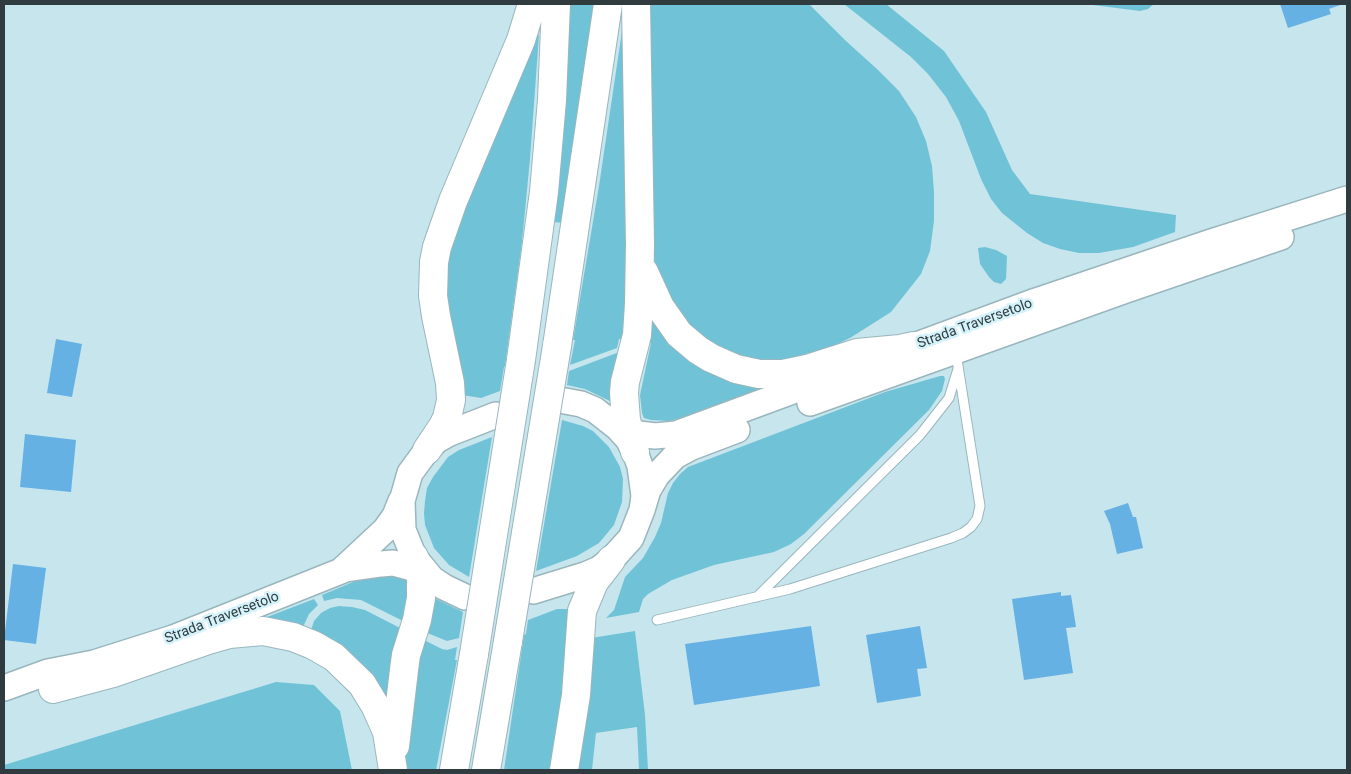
<!DOCTYPE html>
<style>
body{margin:0}
#map{position:relative;width:1351px;height:774px;overflow:hidden;background:#c7e5ed;font-family:Roboto,sans-serif}
canvas{display:block}
.frame{position:absolute;inset:0;border:5px solid #2f3b3e;pointer-events:none}
</style>
<div id="map">
<canvas width="1351" height="774"></canvas>
<div class="frame"></div>
</div>
<script>
const ctx = document.querySelector('canvas').getContext('2d');
ctx.lineJoin = 'round';
function fill(path, color) {
  ctx.fillStyle = color;
  ctx.fill(path, 'evenodd');
}
function poly(rows) {
  const path = new Path2D();
  for (const r of rows) {
    path.moveTo(r[0], r[1]);
    for (let i = 2; i < r.length; i += 2) path.lineTo(r[i], r[i + 1]);
  }
  return path;
}
function stroke(path, color, width, dash) {
  ctx.strokeStyle = color;
  ctx.lineWidth = width;
  ctx.lineCap = dash ? 'butt' : 'round';
  ctx.setLineDash(dash || []);
  ctx.stroke(path);
}
function drawText(font, color, halo, rows, align = 'center') {
  ctx.font = font + ' Roboto,sans-serif';
  ctx.lineWidth = 5;
  ctx.setLineDash([]);
  ctx.textBaseline = 'middle';
  ctx.strokeStyle = halo;
  ctx.fillStyle = color;
  for (const [text, x, y, turn = 0] of rows) {
    ctx.save();
    ctx.translate(x, y);
    ctx.rotate((+turn || 0) * Math.PI / 180);
    ctx.textAlign = isNaN(turn) ? turn : align;
    if (halo) ctx.strokeText(text, 0, 0);
    ctx.fillText(text, 0, 0);
    ctx.restore();
  }
}
fill(poly([
 [569,4,595,4,562,223,554,222,564,125,568,63],
 [646,4,809,4,846,41,877,69,899,91,916,117,926,141,932,166,934,192,934,221,930,251,921,274,891,312,850,338,821,352,771,364,724,354,685,325,659,280,653,254],
 [844,4,886,4,944,51,986,112,1012,170,1030,194,1176,215,1175,232,1133,247,1099,253,1079,253,1060,249,1043,243,1027,233,1002,213,991,199,981,179,959,121,946,97,928,74,911,57],
 [1085,4,1154,4,1148,9,1140,11],
 [622,31,626,31,628,185,626,339,619,339,617,348,570,365,575,340,573,340,599,186],
 [536,35,539,35,530,159,522,242,505,366,504,367,500,391,481,398,462,395,444,300,450,239],
 [985,247,996,250,1007,256,1006,279,1001,284,994,282,989,277,980,264,978,248],
 [651,321,663,334,775,387,694,420,692,415,669,421,651,420,644,418,642,413,640,395,651,343,647,342],
 [622,351,612,402,585,389,567,385,569,371],
 [940,376,944,376,945,379,942,391,929,410,804,534,791,544,774,552,714,565,672,580,648,594,643,599,639,612,606,618,614,610,625,577,643,558,655,537,661,523,668,493,673,483,680,474,688,467,885,392],
 [562,420,583,426,593,431,609,447,620,467,623,479,622,502,614,525,599,543,577,556,536,571],
 [492,437,469,577,449,565,434,548,425,525,424,513,425,501,427,488,433,477,448,457,459,450],
 [377,572,407,578,410,582,405,622,361,600,337,598,324,601,322,595],
 [434,598,463,612,459,638,447,641,425,632],
 [314,599,318,605,309,614,303,627,266,618,267,617],
 [339,606,352,607,365,610,402,629,391,662,387,697,386,698,311,630,314,621,321,613,330,608],
 [557,609,569,609,569,652,553,770,504,770,524,635,526,634,528,620],
 [635,631,645,715,648,770,639,770,637,727,596,733,592,770,575,770,591,638],
 [422,639,442,649,447,650,457,647,455,660,457,660,436,770,404,770,410,694],
 [276,682,314,685,340,711,352,770,4,770,4,765]
]), '#70c3d7');
fill(poly([
 [1280,4,1343,4,1329,9,1331,14,1288,28],
 [56,339,82,344,72,397,47,393],
 [25,434,76,440,71,492,20,487],
 [1128,503,1133,517,1136,517,1143,548,1117,554,1110,524,1104,511],
 [13,564,46,568,36,644,4,640],
 [1061,592,1061,596,1071,595,1076,627,1066,628,1073,673,1024,680,1012,599],
 [811,626,820,686,694,705,685,644],
 [920,626,927,668,917,669,921,696,877,703,866,635]
]), '#65b1e3');
const lane = poly([
 [757,597,920,435,949,398,958,369],
 [657,620,790,589,951,538,963,533,971,527,977,519,980,506,956,353]
]);
const secondary = poly([
 [810,403,1126,290,1281,237],
 [607,418,623,428,639,434,655,436,676,434,1036,301,1211,242,1347,199],
 [642,510,648,490,657,475,675,456,692,447,737,430],
 [342,570,385,530,395,516,401,501],
 [533,591,585,575,599,569,611,560,631,538,642,510,644,496,640,466,635,452,628,439,618,428,595,410,581,404,565,401],
 [465,597,444,587,432,579,414,557,403,530,402,501,410,473,427,450,437,440,450,433,496,415],
 [4,688,48,672,94,663,173,638,346,569,381,564,393,563,412,568,432,579]
]);
const highway = poly([
 [644,272,660,307,679,334,698,350,711,358,736,369,759,374,783,374,807,369,857,353,900,349,914,346],
 [557,346,608,4],
 [521,360,544,192,552,100,556,4],
 [427,450,443,426,447,418,451,400,450,383,436,316,433,296,434,262,437,247,453,201,521,40,532,4],
 [635,452,626,420,624,393,625,382,637,335,639,304,640,244,636,4],
 [53,689,113,673,208,640,229,634,263,631,293,637,313,645,334,657,362,684,376,707,387,732,393,770],
 [395,746,404,670,406,655,417,620,421,598,421,578,414,557],
 [454,770,474,654],
 [486,770,508,641],
 [564,770,576,695,582,611,594,582,611,560]
]);
stroke(lane, '#99b6bd', 11);
stroke(secondary, '#99b6bd', 28);
stroke(highway, '#99b6bd', 30);
stroke(lane, '#fff', 9);
stroke(secondary, '#fff', 25);
stroke(highway, '#fff', 28);
const highwayBridge = poly([
 [508,641,557,346],
 [474,654,521,360]
]);
stroke(highwayBridge, '#99b6bd', 30, []);
stroke(highwayBridge, '#fff', 28);
drawText('14px', '#2f3b3e', '#d4f2fa', [
 ["Strada Traversetolo",975,324,-20],
 ["Strada Traversetolo",222,618,-21]
]);
</script>
